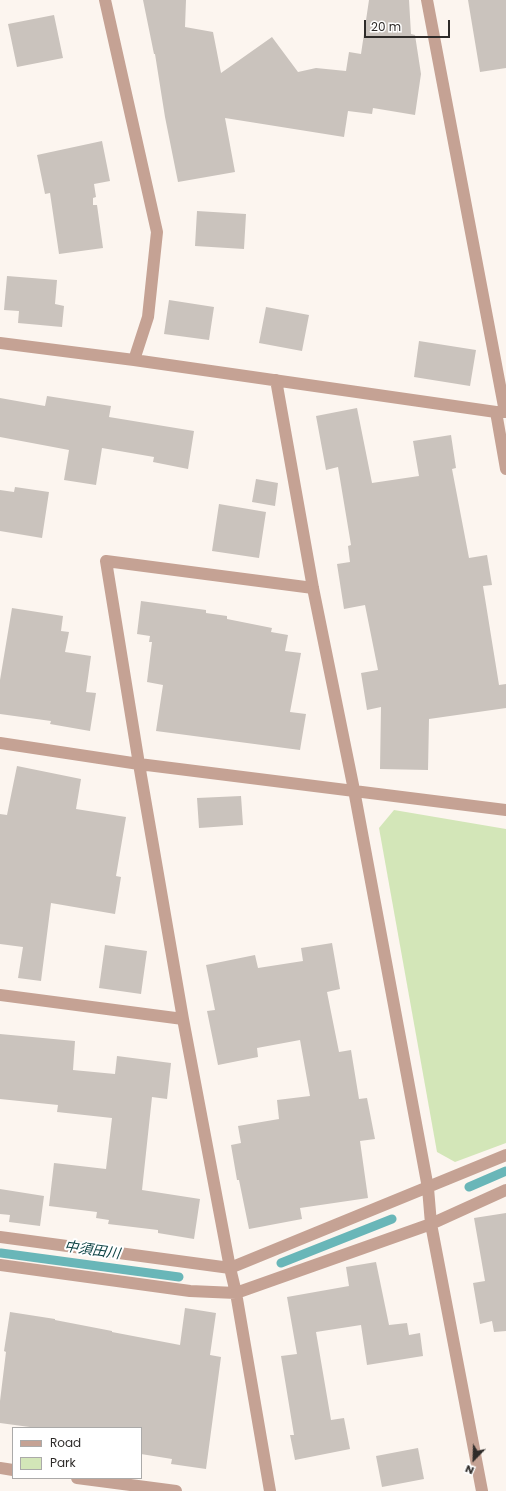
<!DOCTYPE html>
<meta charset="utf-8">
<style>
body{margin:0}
#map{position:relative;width:506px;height:1491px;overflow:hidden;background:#fcf5ef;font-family:Poppins,sans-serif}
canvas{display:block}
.legend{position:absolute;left:12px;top:1427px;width:130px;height:52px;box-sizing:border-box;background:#fff;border:1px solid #abaaa9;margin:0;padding:5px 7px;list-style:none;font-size:12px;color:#2e2b29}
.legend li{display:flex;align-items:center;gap:8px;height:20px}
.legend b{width:20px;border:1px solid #abaaa9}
.north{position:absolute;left:454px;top:1439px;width:40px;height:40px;-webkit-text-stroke:3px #fff;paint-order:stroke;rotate:203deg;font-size:11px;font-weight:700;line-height:16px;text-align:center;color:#2e2b29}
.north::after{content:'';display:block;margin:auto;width:14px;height:18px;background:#2e2b29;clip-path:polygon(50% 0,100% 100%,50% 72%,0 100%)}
.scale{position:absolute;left:364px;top:20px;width:86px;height:18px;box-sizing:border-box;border:2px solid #2e2b29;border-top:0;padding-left:5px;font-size:12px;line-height:14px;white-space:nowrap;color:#2e2b29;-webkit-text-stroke:3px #fff;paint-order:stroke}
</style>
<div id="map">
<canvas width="506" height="1491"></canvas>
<ul class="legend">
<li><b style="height:5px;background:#c5a294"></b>Road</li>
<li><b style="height:11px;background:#d3e6b8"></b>Park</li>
</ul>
<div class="north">N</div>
<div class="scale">20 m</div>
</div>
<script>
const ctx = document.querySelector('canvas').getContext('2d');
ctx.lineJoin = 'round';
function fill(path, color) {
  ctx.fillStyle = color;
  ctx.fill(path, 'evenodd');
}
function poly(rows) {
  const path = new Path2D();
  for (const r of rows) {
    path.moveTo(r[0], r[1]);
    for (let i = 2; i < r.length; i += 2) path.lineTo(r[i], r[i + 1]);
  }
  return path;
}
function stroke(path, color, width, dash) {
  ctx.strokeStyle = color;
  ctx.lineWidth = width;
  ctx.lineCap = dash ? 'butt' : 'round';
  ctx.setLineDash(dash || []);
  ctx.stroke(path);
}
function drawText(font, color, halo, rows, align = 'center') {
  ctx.font = font + ' Poppins,"Noto Sans JP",sans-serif';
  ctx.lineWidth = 4;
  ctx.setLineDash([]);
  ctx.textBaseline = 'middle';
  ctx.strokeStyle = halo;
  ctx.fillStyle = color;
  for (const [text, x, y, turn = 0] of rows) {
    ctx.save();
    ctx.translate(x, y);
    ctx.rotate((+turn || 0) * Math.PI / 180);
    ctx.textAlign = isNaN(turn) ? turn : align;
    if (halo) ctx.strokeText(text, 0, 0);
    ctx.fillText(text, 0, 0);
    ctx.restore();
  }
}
fill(poly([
 [394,810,506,829,506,1143,455,1162,437,1152,379,828]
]), '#d3e6b8');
stroke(poly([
 [469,1187,506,1171],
 [1,1253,179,1277],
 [281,1263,392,1219]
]), '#69b6b8', 9);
fill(poly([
 [143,0,186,0,185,27,213,32,221,73,272,37,298,72,316,68,346,71,349,52,361,54,369,0,409,0,411,34,415,35,421,74,415,115,373,108,372,114,348,111,344,137,225,118,235,172,178,182,165,117,155,54,154,54],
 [468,0,506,0,506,68,480,72],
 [54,15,63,58,17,67,8,24],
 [102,141,110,181,94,184,96,197,93,198,93,205,97,205,103,248,59,254,50,193,45,194,37,155],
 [197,211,246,214,244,249,195,246],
 [7,276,57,280,55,304,64,306,62,327,18,323,19,311,4,310],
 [169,300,214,307,209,340,164,334],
 [266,307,309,315,302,351,259,343],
 [419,341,476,350,470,386,414,377],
 [47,396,111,406,109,417,194,431,188,469,153,462,154,457,102,448,96,485,64,480,69,450,0,437,0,398,45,406],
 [357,408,372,483,419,476,413,441,451,435,456,468,452,469,469,558,487,555,492,585,483,586,499,685,506,684,506,708,429,719,428,770,380,769,381,707,367,710,361,673,378,670,365,605,344,609,337,564,350,562,348,546,351,545,338,467,326,470,316,416],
 [256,479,278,483,275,506,252,502],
 [15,487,49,492,42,538,0,531,0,490,14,492],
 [219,504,266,512,259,558,212,551],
 [141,601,206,610,206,613,227,616,227,619,272,628,271,632,288,635,285,651,301,653,290,712,306,714,300,750,156,731,163,685,147,682,152,642,149,642,150,636,137,634],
 [12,608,63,616,61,631,69,632,65,652,91,656,86,692,96,693,90,731,50,724,51,721,0,714,0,680],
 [17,766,81,779,76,809,126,817,116,876,121,877,115,914,51,903,41,981,18,978,23,947,0,944,0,814,7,815],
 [241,796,243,825,199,828,197,798],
 [332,943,340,989,327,992,339,1052,351,1050,359,1099,367,1098,375,1139,360,1141,368,1198,300,1208,302,1219,249,1229,239,1180,237,1180,231,1145,241,1143,238,1126,279,1119,277,1100,310,1096,300,1040,257,1048,258,1057,218,1065,207,1011,215,1010,206,965,255,955,258,968,303,961,301,948],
 [105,945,147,951,141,994,99,988],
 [0,1034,75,1041,73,1070,115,1074,117,1056,171,1063,167,1099,152,1097,142,1190,200,1199,194,1239,158,1233,158,1230,108,1224,109,1220,96,1218,97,1212,49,1206,54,1163,106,1169,112,1118,57,1112,58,1105,0,1099],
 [0,1189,44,1196,40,1226,9,1222,10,1215,0,1214],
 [506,1213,506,1331,494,1332,492,1321,480,1324,473,1283,485,1281,474,1218],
 [376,1262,389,1325,407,1323,409,1335,420,1333,423,1356,367,1365,361,1325,316,1332,331,1420,344,1418,350,1449,295,1460,290,1435,294,1435,281,1356,297,1354,287,1297,349,1286,346,1267],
 [185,1308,216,1313,210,1355,221,1357,206,1469,171,1464,172,1459,141,1454,141,1428,37,1428,0,1423,0,1401,6,1352,4,1351,10,1312,55,1319,55,1320,112,1331,112,1332,180,1345],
 [418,1448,424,1479,382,1487,376,1456]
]), '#cac3bd');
stroke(poly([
 [105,0,157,232,148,317,134,360],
 [427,0,505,412],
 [0,343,134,360,496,412,506,412],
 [276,380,313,588,354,790,428,1188,431,1224,482,1491],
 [496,412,506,469],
 [0,743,139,764,506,810],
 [0,995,183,1019],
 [0,1237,230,1268,506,1155],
 [0,1265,190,1291,236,1293,431,1224,506,1190],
 [0,1468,13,1470],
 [77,1478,176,1491],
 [270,1491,236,1293,230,1268,183,1019,139,764,106,561,313,588]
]), '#c5a294', 12);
drawText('italic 14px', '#083f41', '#fff', [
 ["中須田川",92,1251,8]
]);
</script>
